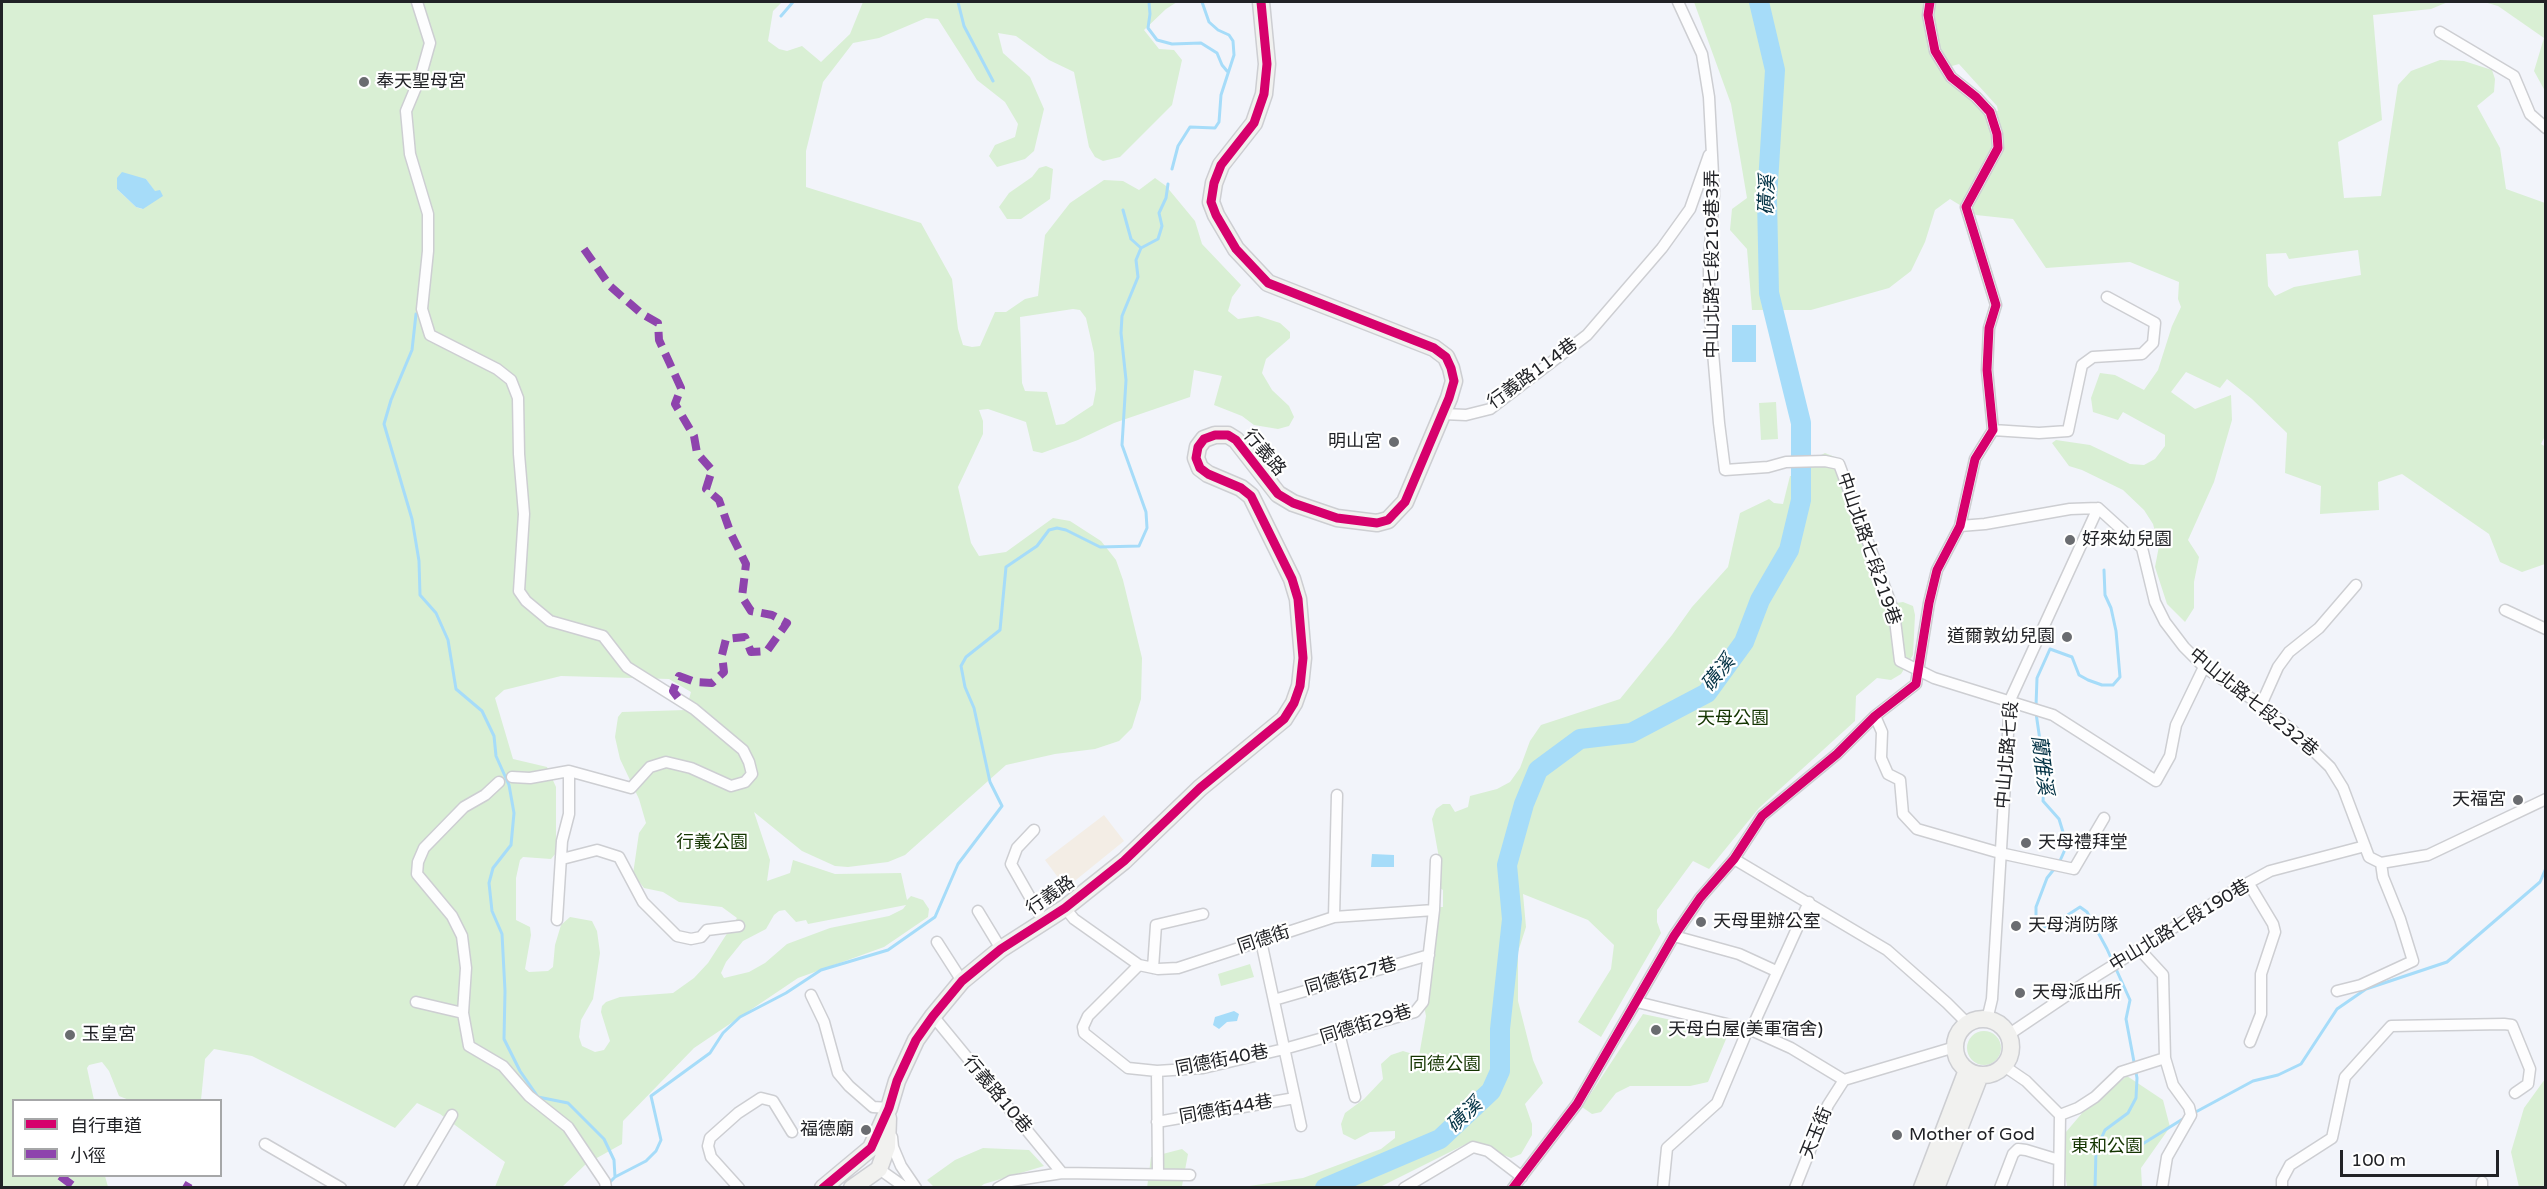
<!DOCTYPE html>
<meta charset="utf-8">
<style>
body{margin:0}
#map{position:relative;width:2547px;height:1189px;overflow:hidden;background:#f2f4fa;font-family:"Varela Round","Noto Sans TC",sans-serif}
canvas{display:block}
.frame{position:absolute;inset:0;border:3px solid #212226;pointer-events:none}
.legend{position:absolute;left:12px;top:1099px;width:210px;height:78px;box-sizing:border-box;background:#fff;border:2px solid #a6a7a8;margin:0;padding:8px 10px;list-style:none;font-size:18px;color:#212226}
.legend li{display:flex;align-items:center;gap:12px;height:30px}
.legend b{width:30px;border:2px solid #a6a7a8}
.scale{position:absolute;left:2340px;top:1150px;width:159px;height:27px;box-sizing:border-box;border:3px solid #212226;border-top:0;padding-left:8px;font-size:18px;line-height:21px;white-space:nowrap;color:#212226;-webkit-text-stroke:4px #fff;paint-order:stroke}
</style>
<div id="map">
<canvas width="2547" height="1189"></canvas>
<div class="frame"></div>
<ul class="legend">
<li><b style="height:8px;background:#d6006c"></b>自行車道</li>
<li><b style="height:8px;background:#8e44ad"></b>小徑</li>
</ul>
<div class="scale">100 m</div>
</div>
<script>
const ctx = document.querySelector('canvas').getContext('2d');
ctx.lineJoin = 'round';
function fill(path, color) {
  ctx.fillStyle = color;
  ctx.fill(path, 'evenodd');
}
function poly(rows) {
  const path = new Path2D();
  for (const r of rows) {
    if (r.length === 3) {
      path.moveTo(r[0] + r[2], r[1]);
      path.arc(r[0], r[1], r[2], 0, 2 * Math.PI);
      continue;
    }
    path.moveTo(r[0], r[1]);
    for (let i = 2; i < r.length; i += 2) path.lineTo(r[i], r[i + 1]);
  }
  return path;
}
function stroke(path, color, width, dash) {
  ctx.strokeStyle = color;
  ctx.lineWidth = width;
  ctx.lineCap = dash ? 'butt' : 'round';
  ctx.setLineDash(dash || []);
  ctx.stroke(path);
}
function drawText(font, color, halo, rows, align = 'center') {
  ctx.font = font + ' "Varela Round","Noto Sans TC",sans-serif';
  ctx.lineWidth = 4.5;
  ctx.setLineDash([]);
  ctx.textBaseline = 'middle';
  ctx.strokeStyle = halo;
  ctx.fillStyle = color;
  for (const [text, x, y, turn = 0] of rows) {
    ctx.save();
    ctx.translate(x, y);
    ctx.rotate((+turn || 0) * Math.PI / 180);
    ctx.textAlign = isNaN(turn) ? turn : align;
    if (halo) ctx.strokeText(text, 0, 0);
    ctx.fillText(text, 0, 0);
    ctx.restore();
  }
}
fill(poly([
 [1104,815,1124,841,1066,888,1045,860]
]), '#f3ede5');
fill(poly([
 [2,2,782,2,773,11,768,41,779,49,787,51,802,46,821,62,850,34,863,2,1177,2,1166,9,1144,30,1159,49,1174,50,1182,60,1172,105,1120,157,1103,161,1095,157,1089,147,1074,72,1049,60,1016,36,998,33,1003,53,1030,77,1044,109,1034,151,1025,159,997,167,989,156,995,145,1015,137,1018,124,1005,102,977,80,938,19,926,18,879,38,853,43,823,82,806,151,806,187,921,223,952,279,958,329,963,345,972,347,980,346,995,312,1006,312,1025,299,1038,296,1045,235,1070,203,1104,180,1123,181,1139,190,1155,178,1166,186,1195,221,1202,244,1241,285,1232,297,1228,311,1238,319,1258,316,1280,323,1290,332,1290,338,1266,359,1262,373,1272,390,1289,406,1294,417,1289,426,1278,429,1254,425,1242,416,1214,405,1222,376,1194,370,1190,397,1114,423,1078,440,1042,453,1033,451,1026,422,988,409,979,410,983,421,983,434,958,487,971,543,979,556,1006,552,1053,518,1070,521,1101,541,1116,560,1123,580,1142,658,1141,699,1132,728,1119,741,1095,749,1055,754,1006,765,905,855,888,862,848,867,835,866,802,851,754,812,770,860,767,881,790,873,793,860,835,874,901,873,907,900,911,896,923,900,929,909,928,917,884,947,798,978,694,1048,623,1121,622,1144,586,1164,562,1187,495,1187,505,1162,440,1114,417,1103,395,1128,252,1056,214,1049,205,1059,201,1100,129,1100,119,1096,109,1071,102,1062,89,1065,87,1068,94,1100,14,1100,14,1176,105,1176,108,1187,2,1188],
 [146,179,155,192,142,209,136,207,117,189],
 [1073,309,1080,310,1086,318,1094,353,1096,389,1093,405,1064,424,1056,425,1047,392,1025,391,1022,383,1020,317],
 [561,676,669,679,691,692,686,710,622,712,618,717,615,737,620,759,639,799,646,823,639,833,633,874,644,888,663,892,679,902,722,907,737,918,708,963,694,978,673,993,620,997,606,1002,602,1006,601,1012,610,1041,604,1050,595,1052,582,1046,579,1037,581,1020,593,999,600,953,597,931,592,921,570,917,561,925,555,945,553,967,548,971,529,972,525,969,531,935,530,927,516,920,516,878,520,860,523,857,551,859,556,853,556,787,547,767,513,759,495,698,504,690],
 [906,905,903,909,889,916,830,928,787,944,765,963,749,972,724,978,721,973,726,962,743,941,766,929,774,915,779,911,785,910,796,922,806,920,808,924],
 [1694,2,2448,2,2431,9,2373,15,2382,120,2338,142,2344,198,2381,196,2398,85,2411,71,2440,60,2464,61,2492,70,2495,79,2494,92,2477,106,2500,148,2506,189,2545,203,2546,434,2541,444,2546,447,2545,564,2522,572,2500,562,2489,534,2402,474,2378,482,2379,510,2320,514,2321,486,2285,473,2287,433,2252,399,2227,379,2220,388,2186,372,2171,392,2195,409,2231,395,2232,420,2214,482,2188,540,2199,557,2194,582,2194,608,2185,622,2167,604,2155,567,2159,546,2153,524,2144,510,2123,490,2082,470,2069,466,2052,443,2056,440,2090,445,2130,464,2144,465,2155,459,2165,446,2165,435,2123,412,2118,420,2093,412,2091,398,2100,373,2115,375,2144,390,2158,370,2172,326,2181,307,2178,299,2179,282,2130,262,2046,268,2013,219,1976,215,1950,199,1935,210,1925,242,1911,271,1889,288,1811,310,1752,310,1747,249,1730,230,1732,209,1747,198,1731,104],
 [1959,64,1997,106,1998,111,1982,110,1963,94,1952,66],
 [2358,250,2361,275,2294,287,2275,296,2268,286,2266,254,2286,253,2289,259],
 [2484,2,2545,2,2545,91,2534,71,2544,38,2498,6],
 [1046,166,1053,169,1050,199,1021,219,1007,219,999,207,1009,193,1032,177,1039,168],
 [1776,402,1778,439,1761,440,1759,403],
 [1825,453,1840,459,1890,604,1903,602,1913,606,1915,615,1913,655,1901,674,1891,680,1877,678,1856,696,1855,721,1759,808,1709,869,1693,861,1657,910,1657,922,1661,933,1601,1037,1578,1022,1611,969,1614,945,1588,920,1523,894,1526,927,1518,952,1518,1001,1533,1060,1543,1083,1525,1104,1532,1124,1532,1135,1521,1154,1511,1158,1470,1142,1380,1187,1236,1188,1303,1178,1381,1149,1395,1138,1395,1131,1370,1132,1355,1140,1343,1134,1341,1124,1345,1113,1364,1099,1383,1079,1381,1064,1391,1055,1403,1051,1419,1056,1426,1016,1425,1011,1435,923,1440,907,1443,907,1443,890,1438,887,1439,858,1432,819,1436,809,1443,804,1450,804,1455,812,1468,807,1470,796,1497,789,1510,782,1520,768,1530,741,1541,725,1620,699,1672,635,1692,607,1728,567,1740,513,1769,499,1774,503,1783,504,1790,476,1805,475,1813,459],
 [1250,964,1254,977,1221,986,1218,974],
 [1643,1014,1729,1032,1708,1082,1690,1086,1630,1086,1616,1093,1601,1112,1592,1114,1582,1107],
 [1984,1048,17],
 [2127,1076,2163,1100,2170,1127,2141,1168,2142,1187,2067,1187,2060,1139,2083,1112],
 [2545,1079,2545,1187,2519,1187,2511,1152,2524,1108],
 [983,1148,1029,1150,1044,1166,984,1184,980,1187,934,1187,927,1180,955,1160],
 [1182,1149,1188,1154,1182,1186,1184,1187,1147,1188,1151,1157]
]), '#d9efd4');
fill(poly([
 [122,172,146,179,155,191,160,190,163,196,143,209,136,207,117,189,117,178],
 [1732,325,1756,325,1756,362,1732,362],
 [1372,854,1394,855,1394,867,1371,867],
 [1234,1011,1239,1014,1237,1021,1227,1022,1219,1029,1213,1025,1215,1017]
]), '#a6dcf9');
stroke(poly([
 [958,2,964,26,993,81],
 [1149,2,1150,14,1148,28,1157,40,1172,44,1201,43,1217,53,1222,65,1227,71],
 [781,16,793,2],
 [1172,169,1178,146,1190,127,1215,128,1219,122,1221,95,1234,55,1233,41,1229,35,1218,30,1209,22,1202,2],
 [1123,210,1131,239,1141,248],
 [416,314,412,350,391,400,384,424,412,519,419,561,420,595,436,613,448,640,456,689,482,711,494,736,496,756,509,785,514,813,511,845,493,868,489,883,492,911,502,934,505,991,504,1039,520,1071,538,1097,568,1103,604,1139,614,1160,615,1177],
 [2036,706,2037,678,2050,649,2072,657,2079,675,2088,680,2102,685,2113,685,2120,677,2116,631,2111,608,2105,595,2104,570],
 [2036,713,2045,775,2043,801,2059,819,2067,845,2059,863],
 [2055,868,2047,878,2036,907,2036,920,2041,927,2049,927,2080,907,2087,912,2107,949,2130,1000,2126,1019,2137,1078,2136,1098,2128,1113,2105,1130,2096,1150,2095,1188],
 [2192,1114,2253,1081,2278,1075,2301,1064,2337,1009,2366,989,2447,962,2540,882,2546,868],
 [2097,1149,2128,1153,2186,1117],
 [609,1183,615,1177,646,1161,656,1151,661,1140,651,1096,710,1053,723,1033,740,1017,786,993,821,970,888,950,935,917,958,864,1002,806,990,782,974,708,965,687,961,666,966,657,1000,630,1006,567,1037,546,1049,530,1057,528,1066,530,1100,547,1139,546,1147,528,1146,512,1122,445,1126,380,1121,333,1122,316,1138,277,1136,260,1141,248,1158,239,1162,226,1159,213,1166,198,1168,184]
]), '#a6dcf9', 3);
stroke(poly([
 [1325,1188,1440,1139,1491,1091,1500,1071,1500,1029,1512,919,1507,865,1524,804,1538,770,1580,739,1631,733,1707,693,1744,642,1760,600,1789,550,1801,500,1801,423,1769,293,1767,199,1775,70,1759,2]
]), '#a6dcf9', 20);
const street = poly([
 [417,2,430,43,421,75,406,111,410,154,428,214,428,251,422,309,430,335,497,369,511,380,518,398,519,454,524,514,519,591,526,601,550,621,603,636,627,667,694,709,743,750,749,762,752,774,745,782,731,786,691,768,666,762,650,767,631,788,569,771,530,778,512,777],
 [1678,2,1702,54,1709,97,1714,194,1709,260,1709,305,1719,423,1725,470,1768,467,1786,462,1825,461,1839,464,1894,612,1900,661,1934,678,2053,715,2156,781,2170,756,2176,725,2204,667],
 [2440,32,2514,76,2530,114,2546,128],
 [1443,414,1466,415,1490,409,1587,335,1662,248,1690,209,1709,155],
 [1993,430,2039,433,2068,431,2082,365,2093,357,2142,354,2153,343,2155,323,2107,297],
 [2098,508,2142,548,2155,602,2165,622,2184,647,2204,667,2261,705,2292,730,2330,767,2343,788,2369,857,2381,863],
 [1960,526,1985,524,2070,509,2098,508],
 [2505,610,2546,629],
 [2261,705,2278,667,2289,652,2319,628,2356,585],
 [1875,716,1882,732,1881,758,1888,774,1900,780,1903,814,1917,829,2000,853,2074,869,2104,818],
 [499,782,485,795,464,807,424,848,418,862,417,874,452,916,462,936,466,968,463,1013,469,1046,503,1066,529,1096,568,1127,605,1182,606,1188],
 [1034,830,1017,848,1011,864,1044,922],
 [562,859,597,850,619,857,643,902,677,936,691,939,701,937,707,930,739,926],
 [1734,859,1887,950,1947,1003,1968,1024],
 [2381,863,2428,855,2546,799],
 [2249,884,2273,924,2275,932,2261,974,2261,1014,2250,1042],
 [1065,908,1074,919,1139,965,1158,969,1178,968,1334,917,1434,910,1436,860],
 [978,911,1001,949],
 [1334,917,1337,795],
 [557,920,562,841,569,814,569,771],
 [1674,936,1739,954,1776,971],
 [1261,941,1301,1126],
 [937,942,962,981],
 [1139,965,1088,1016,1083,1027,1084,1033,1128,1068,1157,1071,1203,1068,1284,1049,1415,1012,1423,1002,1434,910],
 [1153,968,1156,925,1203,914],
 [2337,991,2361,985,2413,961,2400,919,2383,877,2381,863],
 [811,995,824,1022,838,1073,849,1086,873,1107,889,1108,890,1112],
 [1274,1000,1429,955],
 [416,1002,463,1013],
 [1637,1002,1751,1030,1791,1048,1844,1080],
 [933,1016,1062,1173],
 [1987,1020,1992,999,2010,700,2098,508],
 [1751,1030,1809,902],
 [1339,1033,1355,1097],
 [2008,1035,2088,981,2226,895,2270,871,2365,846],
 [2004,1066,2026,1081,2060,1115,2059,1188],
 [1157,1071,1158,1174],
 [2060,1115,2078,1108,2095,1097,2121,1072,2165,1058,2163,975,2140,950],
 [1157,1122,1295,1098],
 [892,1137,893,1147,901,1166,916,1188],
 [265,1144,341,1188],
 [879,1169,906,1188],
 [2482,1182,2482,1188],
 [409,1188,452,1115],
 [739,1188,711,1157,708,1146,710,1138,738,1113,761,1098,773,1101,792,1132],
 [998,1188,1011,1181,1062,1173,1190,1175],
 [1404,1188,1473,1147,1488,1151,1522,1177],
 [1513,1188,1577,1104,1674,936,1700,898,1734,859,1762,816,1837,754,1875,716,1916,684,1929,603,1937,570,1960,526,1975,459,1993,430,1987,370,1989,328,1996,305,1966,207,1998,148,1997,134,1990,112,1976,97,1951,77,1935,51,1928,15,1930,2],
 [1663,1188,1667,1148,1717,1103,1748,1029],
 [1795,1188,1828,1105,1844,1080,1955,1047],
 [2000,1188,2013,1154,2018,1149,2026,1150,2059,1160],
 [2162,1188,2167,1157,2191,1115,2189,1107,2173,1085,2165,1058],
 [2282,1188,2282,1180,2290,1165,2332,1138,2345,1077,2391,1026,2504,1024,2512,1025,2530,1069,2528,1084,2515,1093]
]);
const secondary = poly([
 [1983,1047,28],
 [823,1188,871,1148,889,1108,897,1081,916,1040,933,1016,962,981,1001,949,1065,908,1124,861,1200,788,1284,719,1294,703,1300,686,1303,658,1298,599,1292,579,1251,496,1241,488,1208,474,1200,468,1196,458,1198,447,1204,439,1215,435,1228,435,1236,440,1278,494,1293,503,1337,518,1377,523,1388,520,1405,502,1449,398,1454,381,1451,368,1446,357,1434,348,1268,283,1236,249,1216,215,1211,202,1214,183,1221,165,1254,123,1264,94,1267,64,1261,2],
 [852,1188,879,1169,887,1147,888,1118],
 [1922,1188,1967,1070],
 [1936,1188,1980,1075]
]);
stroke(street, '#cdced2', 13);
stroke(secondary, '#cdced2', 19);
stroke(street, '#fdfdfe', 10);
stroke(secondary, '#f1f1ef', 16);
stroke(poly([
 [584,249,610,286,642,314,658,323,659,340,681,388,675,404,694,436,697,453,712,470,706,489,719,500,731,534,746,564,742,597,751,611,772,615,787,623,767,651,751,652,745,637,726,639,722,655,724,672,712,683,695,682,679,676,673,691,679,699],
 [60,1176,76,1188],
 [186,1188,189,1183]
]), '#8e44ad', 8, [15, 8]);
stroke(poly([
 [823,1188,871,1148,889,1108,897,1081,916,1040,933,1016,962,981,1001,949,1065,908,1124,861,1200,788,1284,719,1294,703,1300,686,1303,658,1298,599,1292,579,1251,496,1241,488,1208,474,1200,468,1196,458,1198,447,1204,439,1215,435,1228,435,1236,440,1278,494,1293,503,1337,518,1377,523,1388,520,1405,502,1449,398,1454,381,1451,368,1446,357,1434,348,1268,283,1236,249,1216,215,1211,202,1214,183,1221,165,1254,123,1264,94,1267,64,1261,2],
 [1513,1188,1577,1104,1674,936,1700,898,1734,859,1762,816,1837,754,1875,716,1916,684,1929,603,1937,570,1960,526,1975,459,1993,430,1987,370,1989,328,1996,305,1966,207,1998,148,1997,134,1990,112,1976,97,1951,77,1935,51,1928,15,1930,2]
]), '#d6006c', 9);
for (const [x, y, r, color] of [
 [364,82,6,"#6a6c70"],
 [1394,442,6,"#6a6c70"],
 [2070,540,6,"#6a6c70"],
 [2067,637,6,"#6a6c70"],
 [2518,800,6,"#6a6c70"],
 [2026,843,6,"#6a6c70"],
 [1701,922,6,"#6a6c70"],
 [2016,926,6,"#6a6c70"],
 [2020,993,6,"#6a6c70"],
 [1656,1030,6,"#6a6c70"],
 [70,1035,6,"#6a6c70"],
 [866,1130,6,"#6a6c70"],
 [1897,1135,6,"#6a6c70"]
]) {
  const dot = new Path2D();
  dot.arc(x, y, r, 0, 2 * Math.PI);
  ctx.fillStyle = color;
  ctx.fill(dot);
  stroke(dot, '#fff', 2);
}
drawText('18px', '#212226', '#fff', [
 ["奉天聖母宮",376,82],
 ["明山宮",1382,442,"right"],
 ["好來幼兒園",2082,540],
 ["道爾敦幼兒園",2055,637,"right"],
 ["天福宮",2506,800,"right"],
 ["天母禮拜堂",2038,843],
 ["天母里辦公室",1713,922],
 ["天母消防隊",2028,926],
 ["天母派出所",2032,993],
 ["天母白屋(美軍宿舍)",1668,1030],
 ["玉皇宮",82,1035],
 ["福德廟",854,1130,"right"],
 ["Mother of God",1909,1135]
], 'left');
drawText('18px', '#212226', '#fff', [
 ["中山北路七段219巷3弄",1713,264,-90],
 ["行義路114巷",1533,374,-36],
 ["行義路",1264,453,50],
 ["中山北路七段219巷",1868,549,71],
 ["中山北路七段232巷",2253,703,39],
 ["中山北路七段",2008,755,-85],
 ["行義路",1051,896,-35],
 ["中山北路七段190巷",2180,926,-31],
 ["同德街",1264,940,-18],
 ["同德街27巷",1351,977,-16],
 ["同德街29巷",1366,1025,-17],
 ["同德街40巷",1222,1061,-11],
 ["行義路10巷",997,1095,50],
 ["同德街44巷",1226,1110,-10],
 ["天玉街",1817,1133,-68]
]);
drawText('18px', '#143501', '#fff', [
 ["天母公園",1733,719],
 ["行義公園",712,843],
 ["同德公園",1445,1065],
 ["東和公園",2107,1147]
]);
drawText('italic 20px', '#033245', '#fff', [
 ["磺溪",1768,195,-88],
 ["磺溪",1719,674,-51],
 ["蘭雅溪",2041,765,83],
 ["磺溪",1465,1116,-43]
]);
</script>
